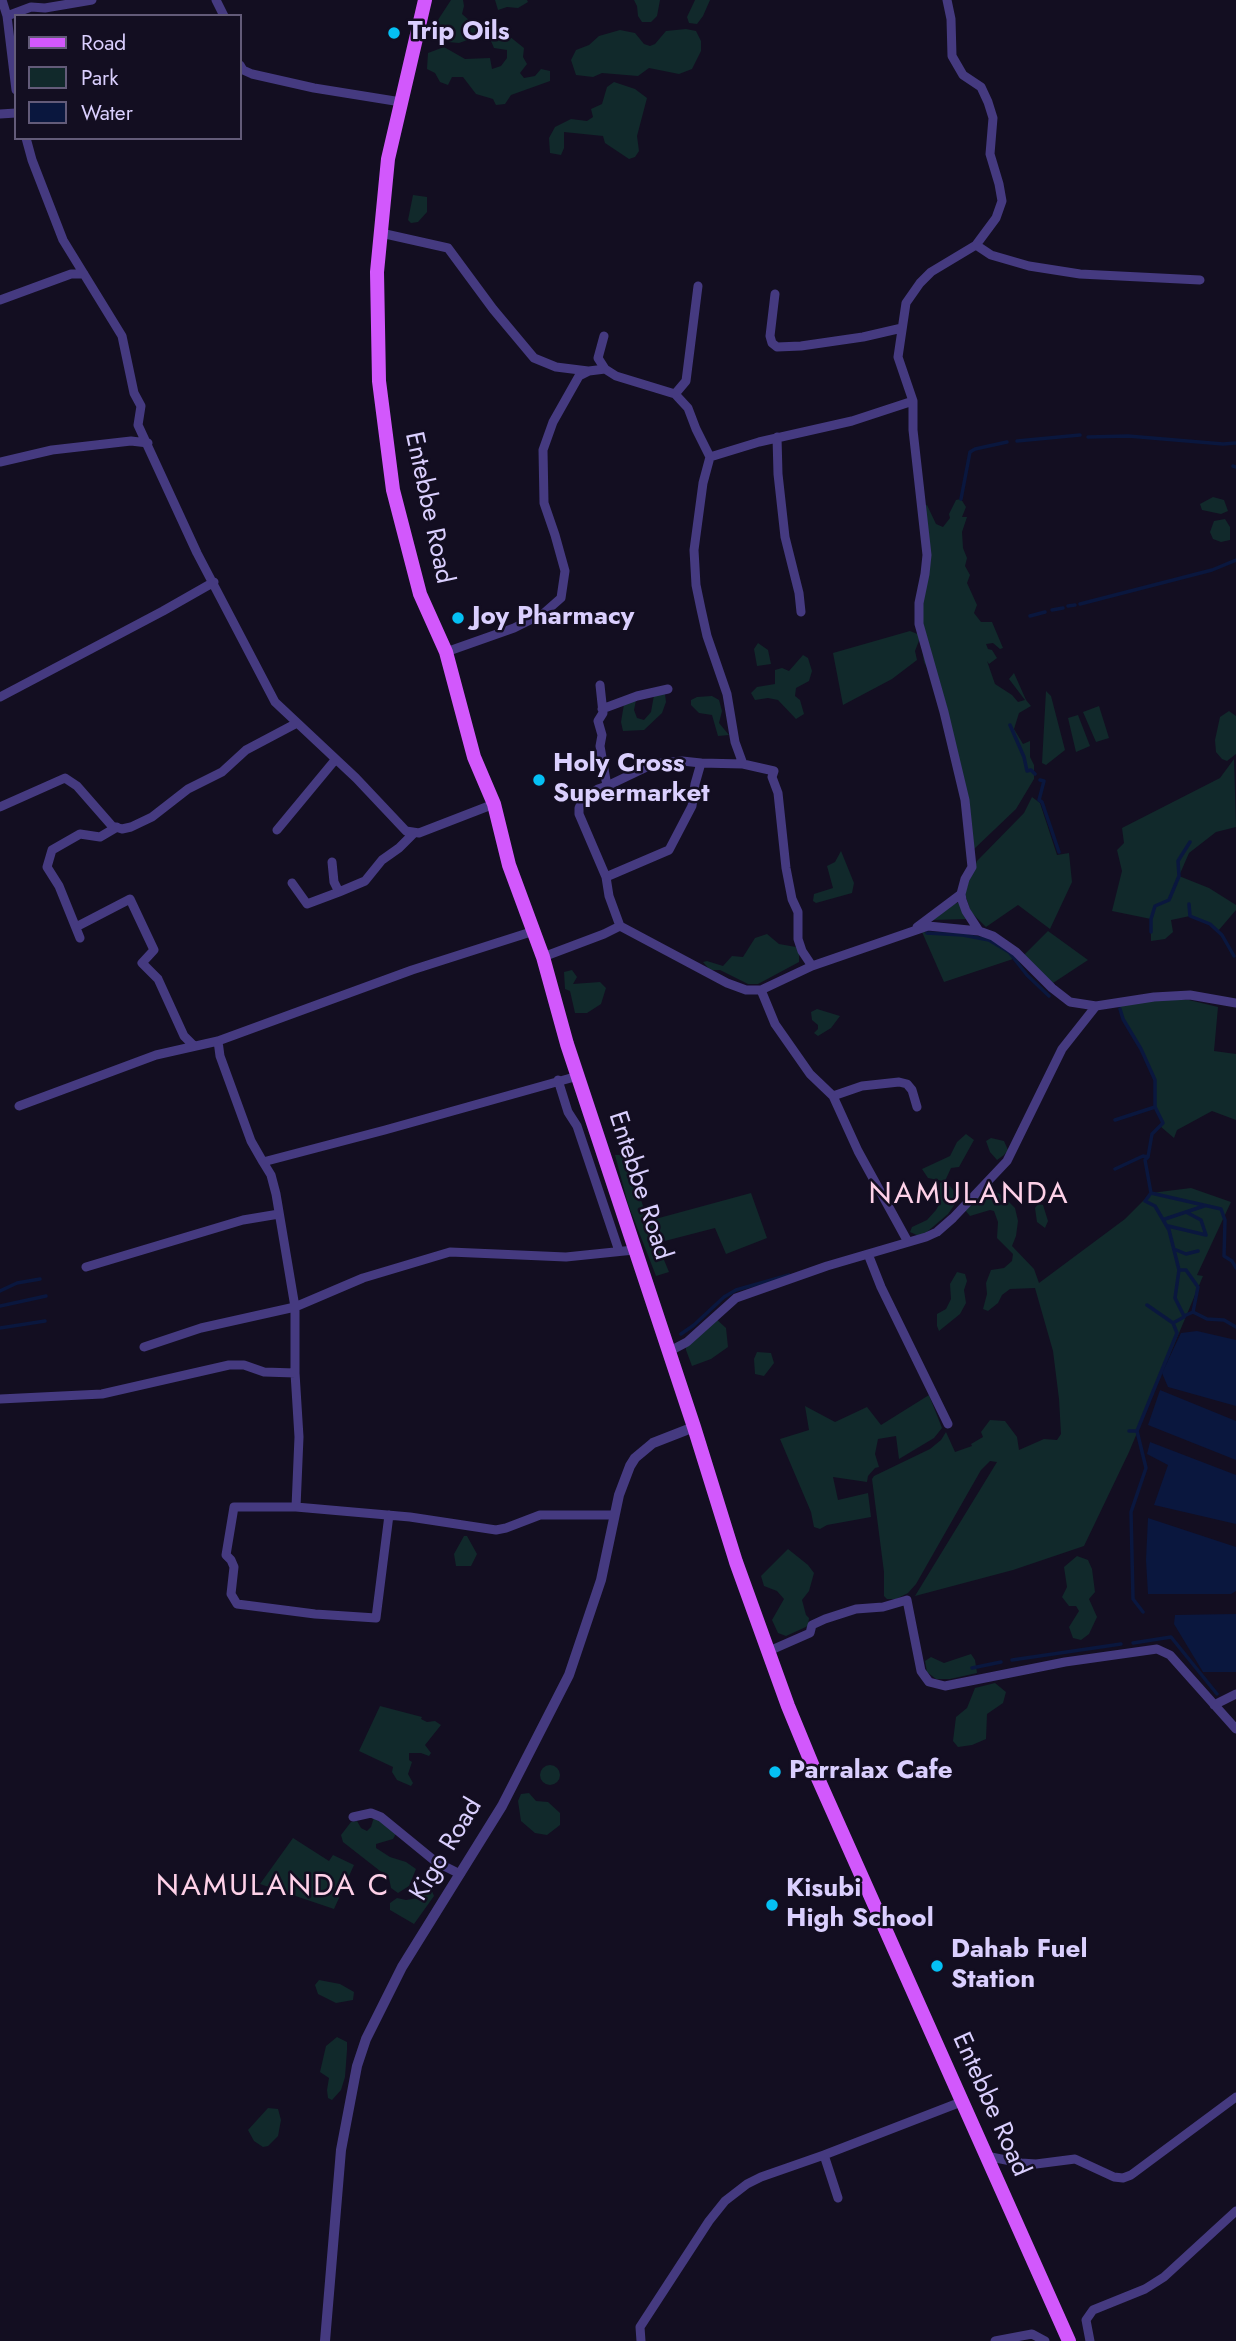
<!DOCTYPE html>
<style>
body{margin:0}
#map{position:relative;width:1236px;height:2341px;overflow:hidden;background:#130e21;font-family:Jost,sans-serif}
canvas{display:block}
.legend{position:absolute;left:14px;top:14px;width:228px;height:126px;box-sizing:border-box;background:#130e21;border:2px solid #635b79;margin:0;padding:9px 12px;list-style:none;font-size:21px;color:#dacffe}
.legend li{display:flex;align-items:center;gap:14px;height:35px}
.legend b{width:35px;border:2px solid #635b79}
</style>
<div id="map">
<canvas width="1236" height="2341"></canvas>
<ul class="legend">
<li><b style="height:9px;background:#d258fc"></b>Road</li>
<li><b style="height:19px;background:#11292b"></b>Park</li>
<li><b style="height:19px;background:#0a173e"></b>Water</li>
</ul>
</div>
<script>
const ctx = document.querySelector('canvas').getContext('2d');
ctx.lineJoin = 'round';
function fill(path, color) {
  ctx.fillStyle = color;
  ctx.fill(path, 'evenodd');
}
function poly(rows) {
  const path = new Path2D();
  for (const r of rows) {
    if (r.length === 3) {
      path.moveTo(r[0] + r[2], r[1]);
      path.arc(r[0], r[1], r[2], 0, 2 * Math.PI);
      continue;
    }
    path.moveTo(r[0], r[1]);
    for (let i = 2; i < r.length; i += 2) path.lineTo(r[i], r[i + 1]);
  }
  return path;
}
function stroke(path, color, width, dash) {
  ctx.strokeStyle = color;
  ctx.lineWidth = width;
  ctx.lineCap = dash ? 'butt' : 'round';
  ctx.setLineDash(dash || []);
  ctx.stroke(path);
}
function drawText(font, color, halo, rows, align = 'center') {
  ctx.font = font + ' Jost,sans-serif';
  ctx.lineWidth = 5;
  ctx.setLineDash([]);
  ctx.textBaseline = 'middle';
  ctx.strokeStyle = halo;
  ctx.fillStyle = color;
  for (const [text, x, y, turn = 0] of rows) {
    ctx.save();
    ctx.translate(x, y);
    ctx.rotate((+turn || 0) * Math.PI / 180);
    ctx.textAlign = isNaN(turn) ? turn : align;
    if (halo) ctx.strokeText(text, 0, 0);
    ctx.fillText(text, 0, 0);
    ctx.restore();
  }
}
fill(poly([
 [451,0,463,0,464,6,462,14,478,28,476,37,459,43,437,41,431,38,436,23],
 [495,0,527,0,528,2,518,8,507,7,498,10],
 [634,0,660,0,657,16,651,22,642,22,638,16,637,6],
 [695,0,710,0,703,16,697,24,689,23,687,17],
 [686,29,696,31,701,41,701,51,692,69,679,74,649,68,638,76,602,73,593,77,576,75,571,60,576,50,589,45,599,36,620,30,635,33,644,44,650,46,655,44,666,31],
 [496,35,509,36,524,48,523,57,527,64,520,73,524,78,535,76,541,69,550,71,550,81,511,95,505,104,496,105,493,99,476,94,463,77,452,77,448,85,440,82,435,73,427,69,428,53,444,47,465,59,490,58,492,69,501,66,507,58,507,50,494,48,491,41],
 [614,82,635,89,647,98,637,136,639,151,635,157,629,159,605,143,603,136,564,132,564,148,561,155,550,153,549,138,555,127,571,119,587,121,593,117,591,109,602,104,607,87],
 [413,195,427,197,427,212,418,222,411,223,408,220],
 [1213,497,1224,500,1228,511,1221,514,1202,510,1200,504],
 [961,499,966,507,962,517,967,517,962,532,963,548,967,558,965,566,970,575,967,583,977,605,974,613,981,622,992,622,1003,648,1000,649,993,643,986,644,988,649,992,650,997,658,989,664,987,661,995,684,1012,695,1018,702,1025,700,1009,679,1014,673,1026,700,1031,706,1019,713,1014,729,1023,744,1030,741,1030,757,1034,765,1034,779,1016,809,973,850,946,704,924,662,920,638,915,651,917,660,892,679,843,705,833,653,910,631,920,635,925,572,921,506,927,505,936,524,943,527,950,518,949,514,956,500],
 [1225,519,1230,527,1230,540,1221,542,1213,539,1210,532,1214,521],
 [758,643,768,650,771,664,757,666,754,649],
 [803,655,808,658,812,671,809,681,796,688,795,696,800,700,804,714,796,719,778,700,768,698,755,700,751,693,757,687,775,684,775,670,782,668,789,671],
 [1046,691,1051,696,1065,750,1046,765,1042,763],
 [665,694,666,702,662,713,644,730,623,731,621,722,624,704,636,700,634,710,637,718,644,720,651,712,654,695],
 [712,696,719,700,722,711,719,723,729,735,718,736,712,715,699,713,691,705,691,700,697,697],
 [1099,706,1109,738,1096,742,1083,712],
 [1229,711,1236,716,1236,754,1227,761,1222,759,1216,752,1215,740,1220,717],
 [1078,715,1090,746,1076,752,1068,718],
 [1234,759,1236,827,1216,832,1189,853,1179,876,1209,888,1236,905,1236,910,1218,931,1210,924,1190,916,1171,920,1173,932,1165,939,1151,941,1151,919,1112,911,1122,871,1117,850,1124,843,1122,828,1220,778],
 [1032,797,1040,803,1057,855,1069,853,1072,882,1050,929,1018,905,986,927,971,912,965,894,969,880,977,861,1024,813],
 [841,851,854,883,852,893,816,903,813,901,814,894,833,888,827,866,835,862],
 [959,902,967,919,931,920,932,914],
 [1048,931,1088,960,1053,983,1023,956],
 [922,932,963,935,989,940,1009,952,1013,959,944,982],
 [767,934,779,944,796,947,799,953,799,962,758,984,748,984,720,970,710,970,703,962,707,961,723,966,732,956,743,957,755,938],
 [572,970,577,977,573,984,600,982,606,988,601,1004,587,1013,575,1013,570,991,565,989,564,972],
 [1146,1000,1189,1000,1218,1007,1214,1051,1236,1054,1236,1120,1212,1111,1177,1130,1174,1138,1160,1126,1163,1123,1155,1107,1155,1080,1141,1049,1123,1019,1119,1004],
 [817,1009,840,1016,831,1028,818,1036,814,1033,818,1029,818,1025,812,1020,811,1012],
 [966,1134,974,1140,959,1167,951,1168,945,1181,960,1197,948,1214,921,1237,910,1232,912,1227,927,1220,936,1210,940,1203,940,1183,943,1181,928,1178,922,1169,950,1156,957,1142],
 [991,1138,1004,1141,1008,1150,1004,1155,997,1160,990,1152,986,1141],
 [615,1155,626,1155,648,1221,751,1193,767,1238,726,1254,715,1228,657,1243,669,1272,656,1276,628,1204],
 [984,1187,1002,1195,1015,1208,1018,1221,1016,1236,1012,1246,1034,1269,1039,1283,1125,1219,1151,1193,1191,1188,1231,1202,1197,1275,1203,1276,1129,1452,1084,1546,1013,1570,915,1596,997,1462,990,1461,981,1470,916,1584,908,1593,896,1599,887,1599,884,1596,884,1572,872,1479,874,1476,930,1449,941,1440,946,1432,955,1452,972,1446,971,1444,983,1437,981,1432,990,1420,1005,1421,1017,1437,1019,1450,1044,1439,1057,1440,1061,1434,1059,1399,1053,1351,1035,1288,1010,1289,1002,1295,998,1303,988,1311,983,1309,987,1294,986,1283,991,1270,1004,1268,1012,1261,1013,1254,997,1238,998,1222,994,1211,990,1210,970,1216,965,1210],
 [1038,1204,1043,1205,1048,1221,1045,1228,1037,1222,1035,1208],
 [957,1272,965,1274,967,1281,964,1290,966,1303,960,1314,939,1331,937,1326,937,1314,946,1309,951,1299,950,1284],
 [715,1318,726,1328,728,1347,711,1359,692,1366,686,1350,686,1340],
 [757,1352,771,1353,774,1363,764,1376,755,1374,754,1359],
 [929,1395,942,1428,934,1438,899,1459,896,1436,878,1439,875,1454,879,1467,875,1468,868,1476,867,1482,833,1477,838,1500,868,1493,871,1517,827,1525,820,1529,814,1527,811,1512,780,1439,809,1430,805,1406,835,1422,867,1407,881,1425],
 [464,1536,467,1536,477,1554,471,1566,456,1566,454,1554],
 [788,1549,808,1565,814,1573,809,1591,802,1600,806,1615,809,1618,808,1626,786,1636,778,1633,772,1620,784,1599,777,1591,764,1586,761,1576],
 [1077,1556,1088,1560,1092,1569,1095,1592,1089,1599,1097,1617,1089,1634,1081,1640,1073,1638,1069,1627,1079,1611,1076,1606,1069,1606,1062,1597,1067,1587,1064,1567],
 [971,1654,975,1660,977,1673,950,1679,936,1679,927,1672,925,1661,931,1657,944,1663],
 [995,1683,1006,1692,1003,1703,987,1714,986,1739,972,1745,958,1747,953,1741,956,1717,967,1708,975,1688],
 [380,1706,422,1717,421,1719,427,1722,435,1721,441,1725,425,1745,431,1753,429,1756,421,1753,409,1753,409,1760,412,1762,408,1774,413,1783,411,1786,397,1780,392,1772,393,1767,359,1751],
 [550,1775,10],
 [529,1793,536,1801,548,1802,560,1813,560,1825,547,1835,535,1833,521,1821,518,1801,521,1794],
 [374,1817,397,1832,393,1839,376,1844,376,1848,390,1857,406,1862,416,1869,409,1886,398,1893,391,1888,389,1878,343,1842,341,1835,351,1822,357,1821,361,1828,367,1831,371,1827],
 [293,1838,329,1861,333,1855,354,1865,334,1909,260,1884],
 [431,1889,434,1896,414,1924,390,1910,390,1903,397,1898,406,1900,418,1898],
 [319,1980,340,1984,354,1992,353,2000,336,2003,318,1994,315,1985],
 [337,2037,347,2042,347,2050,345,2077,341,2090,332,2100,328,2098,327,2090,329,2078,320,2072,326,2046],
 [268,2108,278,2109,281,2120,278,2136,268,2146,263,2147,254,2141,248,2130]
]), '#11292b');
fill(poly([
 [1197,1331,1236,1340,1236,1406,1168,1387,1162,1373,1181,1333],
 [1160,1390,1236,1421,1236,1460,1148,1425],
 [1150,1442,1236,1475,1236,1524,1154,1505,1168,1465,1147,1454],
 [1148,1518,1236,1547,1236,1591,1231,1594,1148,1594,1146,1560],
 [1236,1614,1236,1672,1203,1672,1174,1624,1175,1615]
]), '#0a173e');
stroke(poly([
 [1088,437,1128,436,1223,444,1236,443],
 [1017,441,1080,435],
 [1233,466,1236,467],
 [961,499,970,452,975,449,1007,442],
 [1080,604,1212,570,1236,560],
 [1068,606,1075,605],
 [1052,610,1063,608],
 [1030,616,1045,612],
 [1010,725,1024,757,1027,771,1031,770,1035,774],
 [1040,780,1044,781,1039,800,1042,802,1059,852],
 [1189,904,1190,916,1210,924,1222,935,1234,956],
 [1151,932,1151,919,1155,906,1169,900,1179,876,1178,861,1190,842],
 [927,933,963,935,989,940,1009,952,1027,975,1049,996],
 [1120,1009,1123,1019,1141,1049,1155,1080,1155,1107,1163,1123,1152,1134,1148,1157,1145,1160,1151,1193,1145,1201,1155,1206,1169,1230,1179,1270,1175,1298,1184,1316,1193,1312,1207,1319,1224,1320,1236,1327],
 [1115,1120,1155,1107],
 [1115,1169,1143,1156,1148,1157],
 [1151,1193,1221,1209,1225,1220,1224,1256,1232,1261,1236,1268],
 [1186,1212,1201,1220,1206,1235],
 [1165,1219,1204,1206],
 [1168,1226,1206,1235],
 [1174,1249,1186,1254,1198,1251],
 [1179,1270,1186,1270,1198,1287,1193,1312],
 [0,1291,17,1283,40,1279],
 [1147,1305,1173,1323],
 [0,1306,46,1296],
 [0,1328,45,1321],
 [681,1334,694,1325,724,1297,736,1290,789,1275],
 [1129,1431,1137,1431,1177,1333,1173,1323,1184,1317],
 [1137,1431,1146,1468,1131,1512,1133,1599,1143,1612],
 [1133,1643,1171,1637,1217,1694],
 [1012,1660,1121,1644],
 [972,1668,1001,1662]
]), '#0a173e', 3.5);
stroke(poly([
 [2,0,7,16,16,90],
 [216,0,224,16],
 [7,16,31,7,45,8,92,0],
 [240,65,243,70,252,74,314,88,401,102],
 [0,114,16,113],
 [26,138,32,160,63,240,122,336,134,393,141,406,138,425,197,553,275,702,356,778,406,831,419,833,494,804],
 [381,233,448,248,493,309,534,358,556,367,588,371],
 [976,245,991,255,1029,266,1080,274,1200,280],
 [775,294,770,336,772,343,777,347,801,346,863,337,902,328],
 [0,300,71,274,84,274],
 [604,336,598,358,605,369,616,376,675,394,688,408,696,429,710,457,703,483,694,550,696,585,701,609,707,636,727,694,735,742,743,764,774,771,772,777,778,793,786,868,792,899,798,912,798,939,802,951,812,966],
 [675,394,686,381,698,286],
 [913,401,913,430,927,555,925,574,919,603,919,624,944,712,965,800,972,867,965,879,961,894,962,900,966,911,979,931],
 [777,437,778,474,785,537,799,593,801,612],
 [710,457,759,442,852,421,913,401,898,357,906,303,920,283,931,272,976,245,996,218,1002,201,999,184,990,154,993,118,988,102,981,87,963,75,952,56,951,19,947,0],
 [0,462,52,450,131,441,148,443],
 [446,652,514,628,544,613,561,598,565,571,555,535,544,503,543,450,553,422,579,376,589,371,605,369],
 [600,685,603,713,598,721,602,735,600,746,607,786,598,789,583,799,579,808,579,814,606,877,609,896,620,926],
 [0,697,163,611,214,582],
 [602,709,637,696,668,689],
 [607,786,653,764,682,761,701,763],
 [0,807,65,778,77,786,112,826,122,829,131,827,152,817,188,789,222,772,246,750,297,723],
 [277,830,335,760],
 [332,862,334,882,339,892],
 [606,877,669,850,692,806,695,784,701,763,743,764],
 [292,883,307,904,339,892,365,881,382,860,399,848,413,834],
 [76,927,130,899,154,950,142,963,158,979,184,1036,194,1046],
 [917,927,961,894],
 [80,938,59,886,47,867,52,850,80,834,100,837,117,827],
 [543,957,604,934,620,926,727,983,746,990,761,990,812,966,928,926,979,931,993,936,1016,952,1052,988,1070,1002,1096,1006,1154,997,1190,995,1236,1003],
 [761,990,775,1024,810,1074,833,1096,858,1151,908,1242],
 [218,1041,220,1056,251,1141,263,1162,385,1130,578,1076],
 [558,1080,568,1112,577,1126,619,1251],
 [833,1096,862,1086,899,1082,907,1084,912,1090,917,1107],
 [19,1106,156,1055,218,1041,412,970,534,931],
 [263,1162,271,1175,276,1194,295,1307,295,1373,299,1437,296,1507,410,1517,496,1530,506,1528,540,1515,614,1515],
 [868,1254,881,1287,948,1424],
 [86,1267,243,1220,279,1214],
 [144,1347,201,1328,295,1307,363,1278,450,1252,566,1257,634,1250],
 [668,1352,687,1342,736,1298,827,1266,926,1237,937,1232,953,1218,1007,1161,1062,1049,1096,1006],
 [0,1399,102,1394,229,1365,244,1365,264,1372,295,1373],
 [296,1507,234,1507,226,1555,231,1560,234,1567,231,1594,237,1604,315,1614,376,1618,389,1515],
 [769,1651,810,1633,812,1625,825,1619,856,1609,883,1607,907,1600,921,1671,929,1682,945,1686,1065,1662,1157,1649,1170,1655,1236,1729],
 [1214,1705,1236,1694],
 [353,1817,371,1813,381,1817,436,1862,460,1874],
 [824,2155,961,2102],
 [986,2156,1021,2163,1036,2164,1075,2159,1114,2177,1123,2178,1131,2175,1236,2097],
 [641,2341,640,2327,709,2221,725,2201,747,2184,761,2177,824,2155,838,2198],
 [995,2341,1032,2334,1045,2341],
 [1090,2341,1086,2320,1093,2310,1145,2289,1164,2277,1236,2211]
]), '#453a80', 9);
stroke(poly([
 [325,2341,341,2150,357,2066,366,2039,402,1967,502,1806,569,1675,601,1580,619,1495,630,1466,635,1458,653,1443,694,1427]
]), '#453a80', 10);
stroke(poly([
 [425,0,388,159,377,272,379,381,393,490,420,594,446,652,474,757,494,804,509,865,543,957,567,1044,694,1427,736,1562,788,1706,816,1774,1069,2341]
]), '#d258fc', 14);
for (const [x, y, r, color] of [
 [394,33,7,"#05c0f4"],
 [458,618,7,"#05c0f4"],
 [539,780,7,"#05c0f4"],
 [775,1772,7,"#05c0f4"],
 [772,1905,7,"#05c0f4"],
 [937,1966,7,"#05c0f4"]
]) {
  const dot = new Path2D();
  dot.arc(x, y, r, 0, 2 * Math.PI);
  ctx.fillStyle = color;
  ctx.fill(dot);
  stroke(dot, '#130e21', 2.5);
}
drawText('bold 26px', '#dacffe', '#130e21', [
 ["Trip Oils",408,33],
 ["Joy Pharmacy",472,618],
 ["Holy Cross",553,765],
 ["Supermarket",553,795],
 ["Parralax Cafe",789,1772],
 ["Kisubi",786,1890],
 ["High School",786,1920],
 ["Dahab Fuel",951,1951],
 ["Station",951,1981]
], 'left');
drawText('26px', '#dacffe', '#130e21', [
 ["Entebbe Road",428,508,78],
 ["Entebbe Road",639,1186,72],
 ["Kigo Road",447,1850,-59],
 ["Entebbe Road",990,2105,66]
]);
ctx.letterSpacing = '2px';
drawText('30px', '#fed1e8', '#130e21', [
 ["NAMULANDA",969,1196],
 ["NAMULANDA C",273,1888]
]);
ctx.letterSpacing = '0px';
</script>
